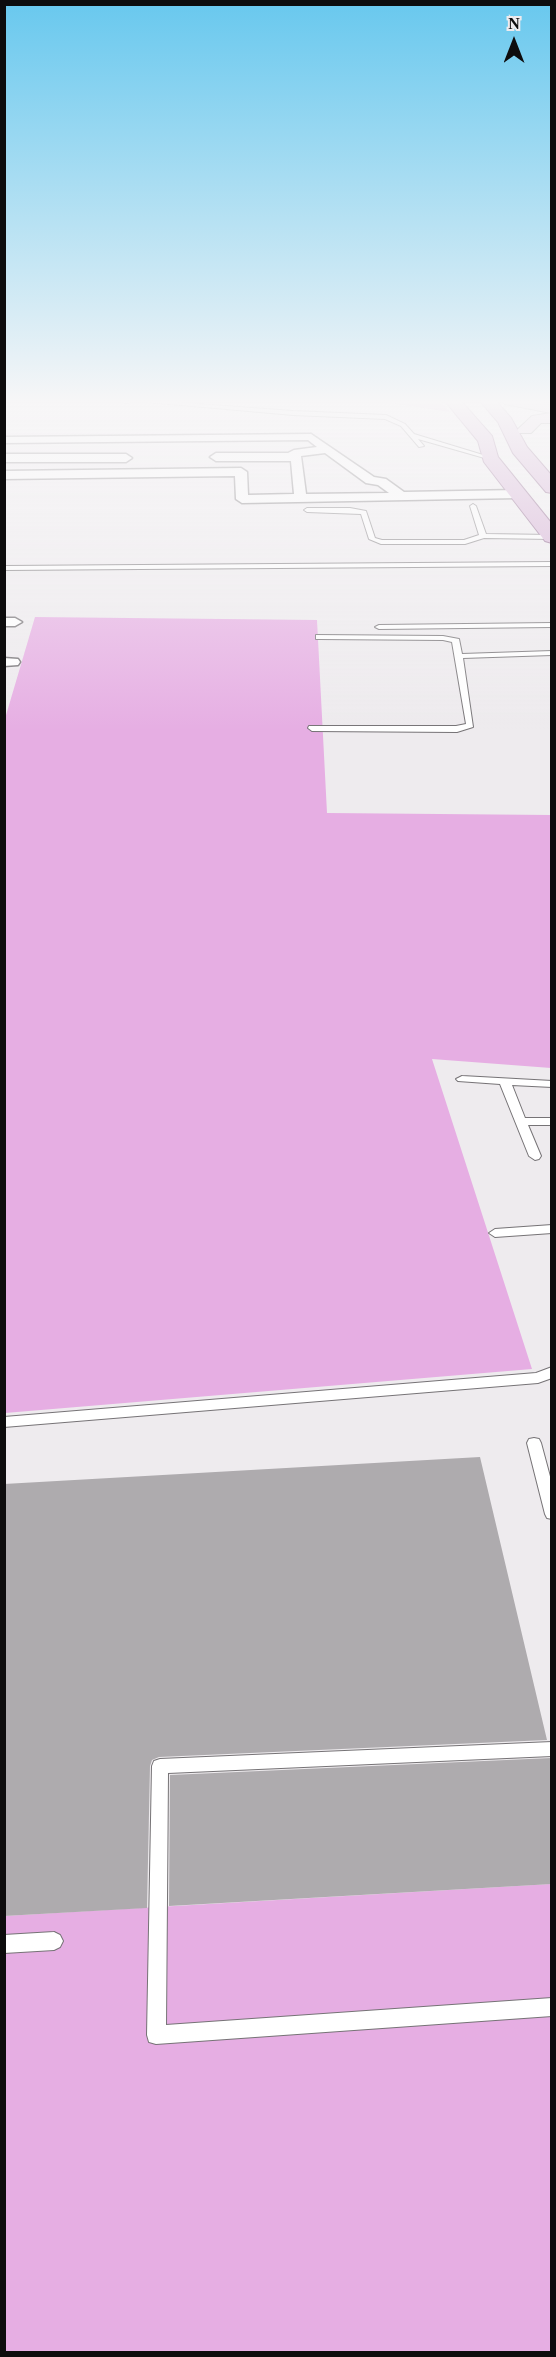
<!DOCTYPE html>
<style>
body{margin:0}
#map{position:relative;width:556px;height:2357px;overflow:hidden;background:#eeebee;font-family:Georgia,serif}
canvas{display:block}
.frame{position:absolute;inset:0;border:6px solid #0d0c0d;pointer-events:none}
.north{position:absolute;left:484px;top:12px;width:60px;height:60px;-webkit-text-stroke:4px #eeebee;paint-order:stroke;rotate:0deg;font-size:16px;font-weight:700;line-height:24px;text-align:center;color:#0d0c0d}
.north::after{content:'';display:block;margin:auto;width:21px;height:27px;background:#0d0c0d;clip-path:polygon(50% 0,100% 100%,50% 72%,0 100%)}
</style>
<div id="map">
<canvas width="556" height="2357"></canvas>
<div class="frame"></div>
<div class="north">N</div>
</div>
<script>
const ctx = document.querySelector('canvas').getContext('2d');
ctx.lineJoin = 'round';
function fill(path, color) {
  ctx.fillStyle = color;
  ctx.fill(path, 'evenodd');
}
function poly(rows) {
  const path = new Path2D();
  for (const r of rows) {
    path.moveTo(r[0], r[1]);
    for (let i = 2; i < r.length; i += 2) path.lineTo(r[i], r[i + 1]);
  }
  return path;
}
function stroke(path, color, width, dash) {
  ctx.strokeStyle = color;
  ctx.lineWidth = width;
  ctx.lineCap = dash ? 'butt' : 'round';
  ctx.setLineDash(dash || []);
  ctx.stroke(path);
}
fill(poly([
 [378,401,440,401,450,412],
 [35,617,317,620,327,813,551,815,551,1068,432,1059,532,1369,5,1413,4,722],
 [551,1884,551,2352,5,2352,4,1916]
]), '#e6aee3');
fill(poly([
 [480,1457,547,1740,159,1757,152,1760,150,1766,147,1908,4,1916,4,1484],
 [551,1758,552,1884,169,1906,170,1775]
]), '#aeabae');
const service = poly([
 [109,401,131,401,128,403,109,401],
 [136,401,157,401,293,411,386,415,405,424,414,434,493,458,488,459,418,439,424,446,419,447,401,426,385,419,293,415,136,401],
 [473,504,476,506,486,534,551,535,552,539,484,538,465,544,381,544,369,539,361,514,307,512,304,510,307,508,350,508,366,511,375,538,382,540,464,540,479,535,470,506,473,504],
 [552,562,552,566,4,570,4,566,552,562],
 [552,623,552,627,379,629,375,627,379,625,552,623],
 [316,635,443,636,459,639,462,654,552,651,552,655,463,658,473,727,457,732,312,731,308,728,309,726,456,726,466,724,452,642,443,640,319,639,316,639,316,635],
 [462,1076,552,1081,552,1087,512,1085,525,1118,552,1118,552,1125,528,1125,541,1156,539,1159,535,1160,529,1156,500,1084,458,1081,456,1079,462,1076],
 [552,1225,552,1233,495,1237,489,1233,495,1229,552,1225],
 [552,1367,552,1378,538,1383,4,1427,4,1417,536,1373,552,1367],
 [534,1438,539,1439,541,1443,552,1484,552,1519,547,1518,545,1514,527,1443,529,1439,534,1438],
 [552,1742,552,1756,168,1773,166,2025,552,1998,552,2016,156,2044,149,2042,147,2035,152,1766,154,1761,160,1759,552,1742],
 [54,1932,60,1935,63,1941,60,1947,54,1950,4,1953,4,1935,54,1932]
]);
const minor = poly([
 [311,434,374,477,386,479,404,492,518,490,524,494,518,498,242,503,236,499,235,476,4,479,4,471,241,468,247,472,248,495,294,494,291,461,216,461,210,457,216,453,288,453,294,450,317,447,308,440,4,443,4,437,311,434],
 [325,453,366,483,378,485,389,493,306,494,301,456,325,453],
 [4,454,126,454,132,458,126,462,4,462,4,454],
 [4,618,15,618,22,622,15,626,4,626,4,618],
 [4,658,18,659,20,662,18,665,4,666,4,658]
]);
const secondary = poly([
 [502,401,532,401,552,404,552,423,541,423,531,433,519,433,517,430,532,416,551,413,505,404,502,401]
]);
const primary = poly([
 [445,401,461,401,492,436,498,457,552,524,552,543,545,541,484,462,478,441,445,401],
 [480,401,496,401,511,418,527,447,552,476,552,493,546,492,513,453,498,422,480,401]
]);
stroke(service, '#767376', 2);
stroke(minor, '#767376', 3);
stroke(secondary, '#767376', 2);
stroke(primary, '#794977', 2);
fill(service, '#fff');
fill(minor, '#fff');
fill(secondary, '#e8d2e7');
fill(primary, '#d1a6d0');
const sky = ctx.createLinearGradient(0, 0, 0, 731);
sky.addColorStop(0, '#68c8ee');
sky.addColorStop(0.55, '#f7f6f7');
sky.addColorStop(1, '#f7f6f700');
ctx.fillStyle = sky;
ctx.fillRect(0, 0, 556, 731);
</script>
